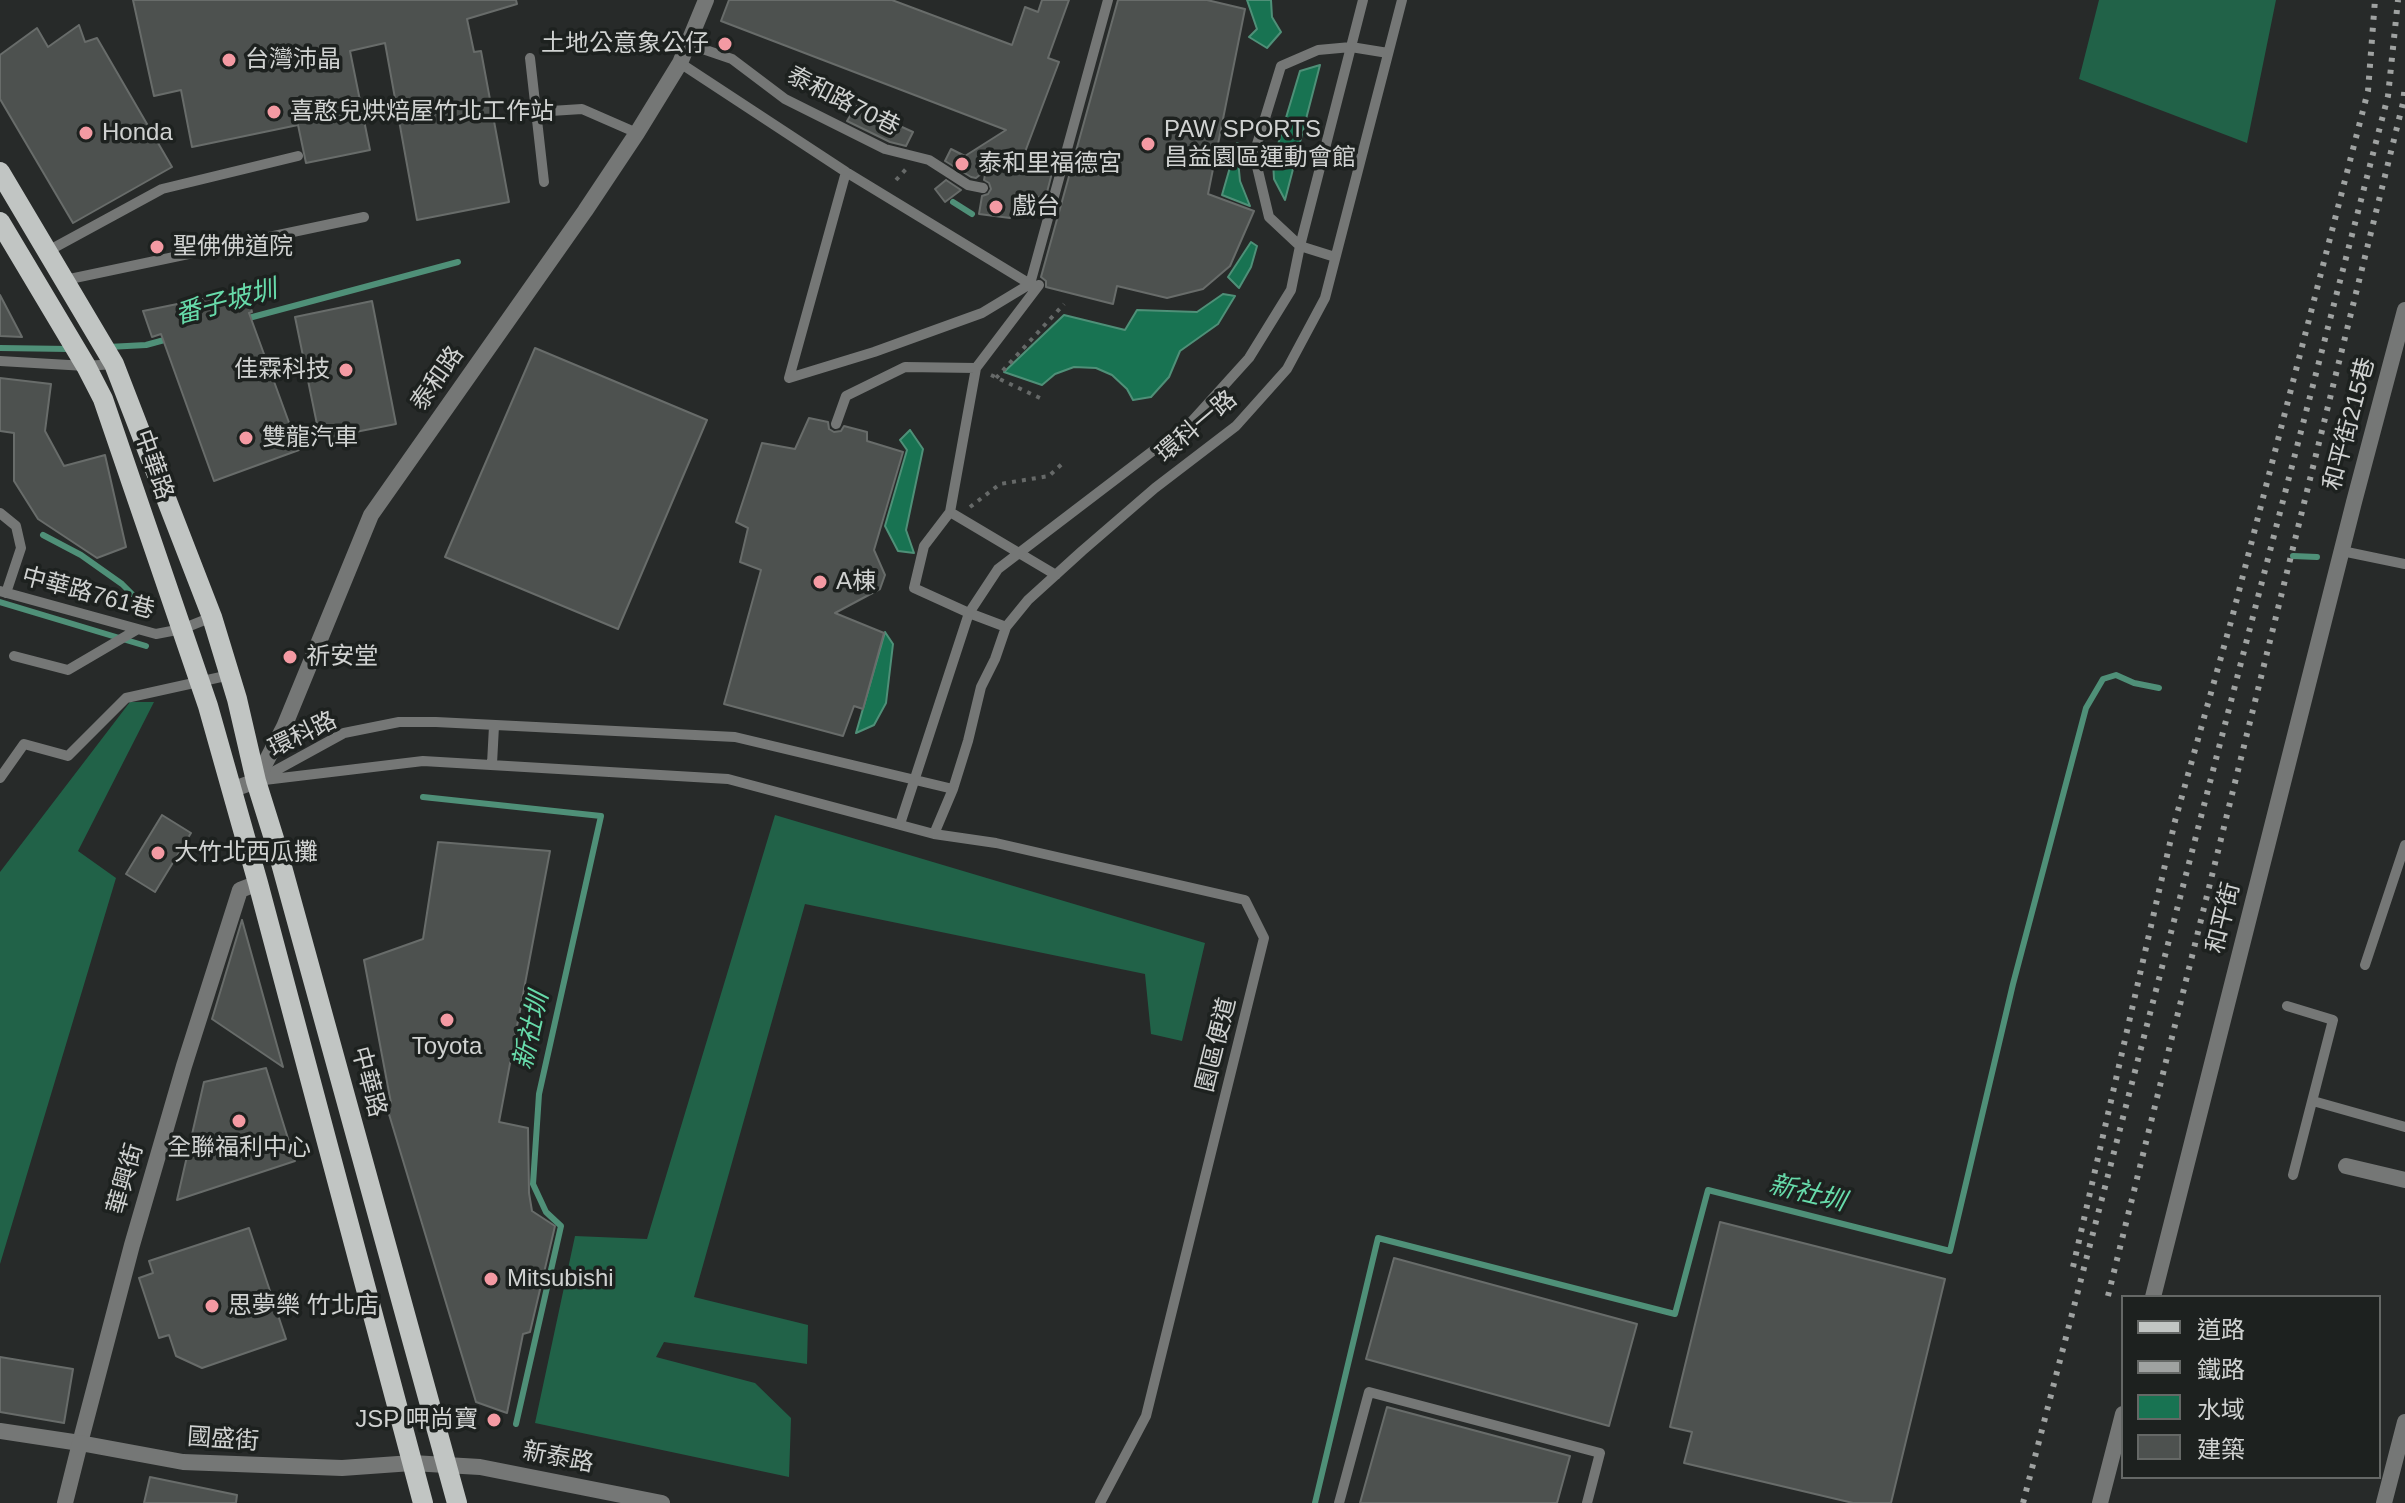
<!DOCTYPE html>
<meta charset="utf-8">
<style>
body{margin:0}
#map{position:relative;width:2405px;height:1503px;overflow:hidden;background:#272a29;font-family:Helvetica,"Noto Sans TC",sans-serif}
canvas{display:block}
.legend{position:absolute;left:2121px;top:1295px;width:260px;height:184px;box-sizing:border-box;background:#1d211f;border:2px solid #656866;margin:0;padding:10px 14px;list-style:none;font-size:24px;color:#d0d2d1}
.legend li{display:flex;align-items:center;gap:16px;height:40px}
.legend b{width:40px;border:2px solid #656866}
</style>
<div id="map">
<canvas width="2405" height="1503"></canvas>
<ul class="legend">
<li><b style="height:10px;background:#c1c5c3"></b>道路</li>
<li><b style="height:10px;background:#9fa2a1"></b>鐵路</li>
<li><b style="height:22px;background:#187352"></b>水域</li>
<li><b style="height:22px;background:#4d514f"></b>建築</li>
</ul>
</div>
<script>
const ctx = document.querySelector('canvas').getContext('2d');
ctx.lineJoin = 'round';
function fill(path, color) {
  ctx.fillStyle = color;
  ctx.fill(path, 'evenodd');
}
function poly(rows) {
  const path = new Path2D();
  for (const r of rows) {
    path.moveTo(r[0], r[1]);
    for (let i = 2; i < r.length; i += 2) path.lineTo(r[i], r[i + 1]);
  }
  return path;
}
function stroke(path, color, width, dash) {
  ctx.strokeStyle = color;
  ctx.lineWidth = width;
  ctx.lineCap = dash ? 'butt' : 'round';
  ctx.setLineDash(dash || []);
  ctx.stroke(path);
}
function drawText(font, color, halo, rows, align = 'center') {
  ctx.font = font + ' Helvetica,"Noto Sans TC",sans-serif';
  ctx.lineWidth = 7;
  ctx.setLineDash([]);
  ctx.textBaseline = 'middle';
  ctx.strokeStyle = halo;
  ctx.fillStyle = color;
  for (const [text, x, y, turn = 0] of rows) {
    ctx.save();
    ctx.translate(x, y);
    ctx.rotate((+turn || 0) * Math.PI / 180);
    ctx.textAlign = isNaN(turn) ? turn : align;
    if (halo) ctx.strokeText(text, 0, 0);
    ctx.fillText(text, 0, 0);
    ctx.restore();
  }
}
fill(poly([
 [2099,0,2276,0,2247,143,2079,79],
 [130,702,154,702,78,851,116,878,0,1264,0,872],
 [775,815,1205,943,1182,1041,1151,1034,1145,974,805,904,694,1297,808,1325,807,1364,664,1342,656,1357,755,1383,791,1418,789,1477,535,1423,575,1236,647,1239]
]), '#216248');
const water = poly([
 [1247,0,1271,0,1272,17,1281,32,1267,48,1249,37,1257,29,1247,0],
 [1320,65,1285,200,1274,179,1273,161,1300,71,1320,65],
 [1237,143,1241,145,1238,160,1240,181,1250,206,1222,195,1237,143],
 [1251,242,1257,246,1251,267,1239,288,1228,277,1251,242],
 [1223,294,1235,296,1218,324,1180,351,1169,377,1151,397,1133,400,1127,389,1112,375,1096,368,1074,367,1055,374,1042,385,1004,372,1064,315,1125,330,1137,310,1197,312,1223,294],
 [910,430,923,449,906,530,914,553,898,551,885,526,907,450,900,440,910,430],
 [885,632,893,644,886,703,874,725,856,733,885,632]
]);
fill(water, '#187352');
stroke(water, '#4f9078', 2);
stroke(poly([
 [953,202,972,214],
 [245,319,458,262],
 [108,347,146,345,168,339],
 [0,348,69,349],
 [43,535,81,555,122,584,142,604,143,613],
 [2293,556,2317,557],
 [0,602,146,646],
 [423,797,601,816,539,1094,533,1184,546,1212,561,1226,516,1424],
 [1315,1503,1378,1238,1675,1314,1708,1190,1950,1251,2013,984,2086,708,2103,679,2116,675,2134,683,2159,688]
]), '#4f9078', 6);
const building = poly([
 [133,0,516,0,517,4,467,19,474,52,481,51,509,202,417,220,385,43,350,51,370,150,306,163,298,125,192,147,181,90,154,96,133,0],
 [729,0,892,0,1012,45,1025,7,1038,12,1042,0,1069,0,1048,58,1059,62,1025,152,1040,155,1038,170,1052,173,1046,196,1014,200,1010,218,979,214,982,196,988,194,991,189,989,183,984,180,986,170,976,178,971,177,945,161,951,149,965,156,1006,130,721,21,729,0],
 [1118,0,1207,0,1245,9,1208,194,1254,211,1230,266,1203,289,1167,298,1117,286,1113,304,1046,287,1046,281,1041,277,1118,0],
 [79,25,85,42,97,38,172,167,73,223,0,99,0,55,37,28,48,47,79,25],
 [856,106,913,132,906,146,890,142,847,121,856,106],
 [946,180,961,190,945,202,935,189,946,180],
 [246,290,252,312,249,313,299,450,214,481,161,334,152,337,143,311,246,290],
 [0,295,22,337,0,336,0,295],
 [372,301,396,424,320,439,295,317,372,301],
 [535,348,707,420,618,629,445,557,535,348],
 [0,378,51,384,45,431,64,466,105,455,126,547,97,558,38,519,14,481,14,433,0,431,0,378],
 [809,418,828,422,829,429,834,432,841,431,844,426,867,432,867,441,903,452,874,550,885,575,880,589,835,613,884,633,863,709,854,706,843,736,724,704,761,570,740,562,748,528,736,522,762,443,795,449,809,418],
 [162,815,191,833,155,892,126,874,162,815],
 [438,842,550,851,499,1122,528,1128,529,1193,532,1211,555,1226,530,1332,523,1334,507,1413,476,1402,385,1101,391,1103,364,960,423,939,438,842],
 [242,920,283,1067,212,1019,242,920],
 [266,1068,295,1161,177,1200,204,1082,266,1068],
 [1720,1222,1945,1279,1891,1503,1853,1503,1684,1463,1692,1432,1670,1427,1720,1222],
 [249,1228,286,1339,202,1368,176,1356,169,1335,159,1338,139,1278,153,1273,149,1261,249,1228],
 [1394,1258,1637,1324,1609,1426,1366,1359,1394,1258],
 [0,1357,73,1369,64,1423,0,1412,0,1357],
 [1387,1407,1570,1456,1557,1503,1360,1503,1387,1407],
 [150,1477,237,1495,236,1503,144,1503,150,1477]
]);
fill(building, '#4d514f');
stroke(building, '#686c6a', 2);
stroke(poly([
 [896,180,907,168],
 [991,375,1040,398],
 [996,378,1064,304],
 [970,507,1000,484,1049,476,1065,461]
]), '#666968', 4, [4, 6]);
stroke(poly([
 [688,44,732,59,785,99,885,149,929,160,968,185,983,188],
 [530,58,544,182],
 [680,63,846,172,1030,284],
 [535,112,582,109,637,133],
 [846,172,789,378,874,352,982,313,1030,284,1108,0],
 [48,251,162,189,298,156],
 [1335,257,1300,246,1269,217,1254,154,1281,66,1318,50,1351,47,1388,53],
 [65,280,364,217],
 [0,361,86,366,114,364],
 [836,424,846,396,905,367,976,368],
 [950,512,976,368,1039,285],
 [0,513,16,526,21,548,6,593],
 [2342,551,2405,564],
 [0,591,156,634,182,629,212,617],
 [1006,627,969,613,914,588,924,546,950,512,1056,575],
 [14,656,68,670,138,629],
 [492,764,494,726],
 [0,778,24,744,68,756,126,698,230,675],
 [262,778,344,733,399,722,436,722,735,737,953,789],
 [256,781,423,761,728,779,934,834,996,843,1245,900,1264,938,1146,1416,1100,1503],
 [900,824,969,613,998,569,1192,421,1249,358,1291,290,1300,246,1363,0],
 [934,834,953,789,968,741,981,687,995,659,1006,627,1028,600,1082,551,1155,488,1236,426,1287,369,1325,298,1402,0],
 [2365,965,2405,845],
 [2287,1006,2333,1020,2293,1175],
 [2313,1101,2405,1127],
 [1339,1503,1369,1392,1600,1453,1587,1503]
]), '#757776', 10);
stroke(poly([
 [231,790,256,781,284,727,371,515,585,211,637,133,680,63,706,0],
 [2346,1166,2405,1180],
 [2153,1297,2354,502,2405,310],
 [0,1431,80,1443,132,1245,184,1066,240,890,258,883],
 [412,1463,480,1467,662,1503],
 [2100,1503,2123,1414]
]), '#757776', 16);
stroke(poly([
 [65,1503,80,1443,183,1462,342,1468,412,1463],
 [2384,1503,2405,1422]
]), '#757776', 16);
stroke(poly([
 [0,172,114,364,212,617,237,699,256,781,276,845,457,1503],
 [0,222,86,366,103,399,208,706,258,883,423,1503]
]), '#c1c5c3', 20);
stroke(poly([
 [2073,1267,2175,821,2232,618,2368,91,2375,0],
 [2108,1296,2403,103,2405,85],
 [2023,1503,2388,96,2398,0]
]), '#9fa2a1', 6, [4, 8]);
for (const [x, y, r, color] of [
 [725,44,8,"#f49aa3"],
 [229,60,8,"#f49aa3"],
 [274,112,8,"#f49aa3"],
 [86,133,8,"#f49aa3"],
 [1148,144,8,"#f49aa3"],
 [962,164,8,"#f49aa3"],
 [996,207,8,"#f49aa3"],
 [157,247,8,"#f49aa3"],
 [346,370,8,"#f49aa3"],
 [246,438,8,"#f49aa3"],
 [820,582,8,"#f49aa3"],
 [290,657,8,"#f49aa3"],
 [158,853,8,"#f49aa3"],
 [447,1020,8,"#f49aa3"],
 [239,1121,8,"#f49aa3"],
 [491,1279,8,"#f49aa3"],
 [212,1306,8,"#f49aa3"],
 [494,1420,8,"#f49aa3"]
]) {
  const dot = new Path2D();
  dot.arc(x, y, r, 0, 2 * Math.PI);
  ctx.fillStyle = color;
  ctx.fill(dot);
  stroke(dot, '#1d211f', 3);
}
drawText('24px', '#d0d2d1', '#1d211f', [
 ["土地公意象公仔",709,44,"right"],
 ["台灣沛晶",245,60],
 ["喜憨兒烘焙屋竹北工作站",290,112],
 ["PAW SPORTS",1164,130],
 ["昌益園區運動會館",1164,158],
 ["Honda",102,133],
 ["泰和里福德宮",978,164],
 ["戲台",1012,207],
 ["聖佛佛道院",173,247],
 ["佳霖科技",330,370,"right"],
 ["雙龍汽車",262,438],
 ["A棟",836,582],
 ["祈安堂",306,657],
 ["大竹北西瓜攤",174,853],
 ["Toyota",447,1047,"center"],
 ["全聯福利中心",239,1148,"center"],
 ["Mitsubishi",507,1279],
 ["思夢樂 竹北店",228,1306],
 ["JSP 呷尚寶",478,1420,"right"]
], 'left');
drawText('24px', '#d0d2d1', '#1d211f', [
 ["泰和路70巷",843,102,27],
 ["泰和路",438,379,-55],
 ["和平街215巷",2350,424,-75],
 ["環科一路",1197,427,-40],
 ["中華路",153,465,71],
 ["中華路761巷",88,594,15],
 ["環科路",303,735,-26],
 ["和平街",2224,918,-76],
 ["園區便道",1217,1045,-76],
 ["中華路",368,1082,75],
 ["華興街",126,1179,-74],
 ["國盛街",223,1440,4],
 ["新泰路",558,1458,11]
]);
drawText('italic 26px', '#67dbaa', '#1d211f', [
 ["番子坡圳",226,303,-15],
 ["新社圳",532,1031,-77],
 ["新社圳",1807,1194,14]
]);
</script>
